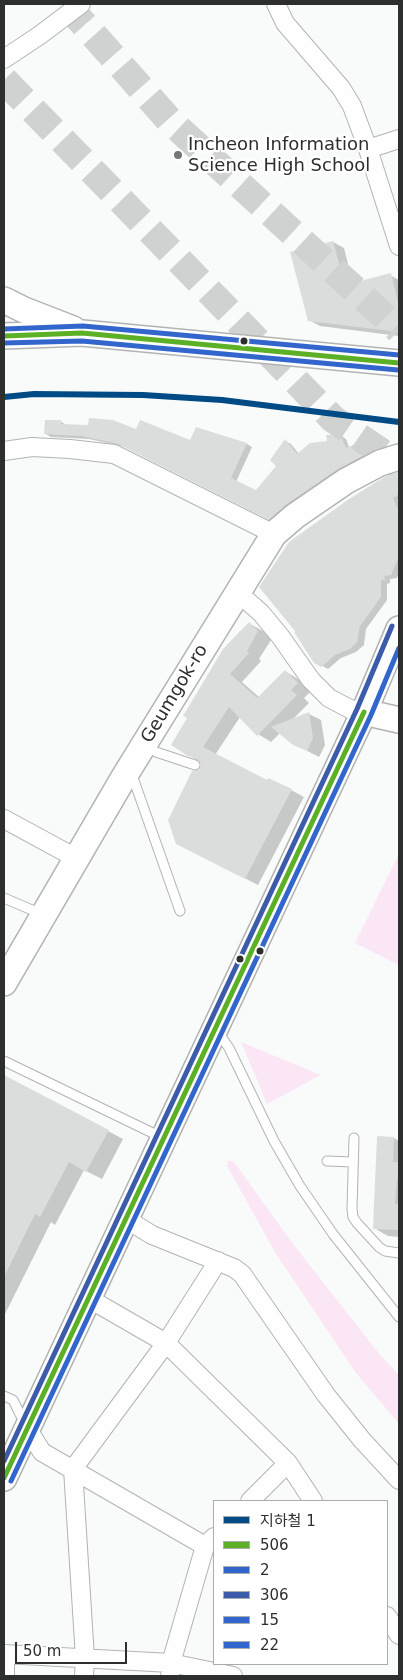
<!DOCTYPE html>
<meta charset="utf-8">
<style>
body{margin:0}
#map{position:relative;width:403px;height:1680px;overflow:hidden;background:#f9fbfa;font-family:"DejaVu Sans","Noto Sans KR",sans-serif}
canvas{display:block}
.frame{position:absolute;inset:0;border:5px solid #2d2f2f;pointer-events:none}
.legend{position:absolute;left:213px;top:1500px;width:175px;height:165px;box-sizing:border-box;background:#fff;border:1px solid #abacac;margin:0;padding:6px 9px;list-style:none;font-size:15px;color:#2d2f2f}
.legend li{display:flex;align-items:center;gap:10px;height:25px}
.legend b{width:25px;border:1px solid #abacac}
.scale{position:absolute;left:15px;top:1642px;width:112px;height:22px;box-sizing:border-box;border:2px solid #2d2f2f;border-top:0;padding-left:6px;font-size:15px;line-height:18px;white-space:nowrap;color:#2d2f2f;-webkit-text-stroke:4px #fff;paint-order:stroke}
</style>
<div id="map">
<canvas width="403" height="1680"></canvas>
<div class="frame"></div>
<ul class="legend">
<li><b style="height:6px;background:#004a85"></b>지하철 1</li>
<li><b style="height:6px;background:#5bb025"></b>506</li>
<li><b style="height:6px;background:#36c"></b>2</li>
<li><b style="height:6px;background:#3d5bab"></b>306</li>
<li><b style="height:6px;background:#36c"></b>15</li>
<li><b style="height:6px;background:#36c"></b>22</li>
</ul>
<div class="scale">50 m</div>
</div>
<script>
const ctx = document.querySelector('canvas').getContext('2d');
ctx.lineJoin = 'round';
function fill(path, color) {
  ctx.fillStyle = color;
  ctx.fill(path, 'evenodd');
}
function poly(rows) {
  const path = new Path2D();
  for (const r of rows) {
    path.moveTo(r[0], r[1]);
    for (let i = 2; i < r.length; i += 2) path.lineTo(r[i], r[i + 1]);
  }
  return path;
}
function stroke(path, color, width, dash) {
  ctx.strokeStyle = color;
  ctx.lineWidth = width;
  ctx.lineCap = dash ? 'butt' : 'round';
  ctx.setLineDash(dash || []);
  ctx.stroke(path);
}
function drawText(font, color, halo, rows, align = 'center') {
  ctx.font = font + ' "DejaVu Sans",sans-serif';
  ctx.lineWidth = 4.5;
  ctx.setLineDash([]);
  ctx.textBaseline = 'middle';
  ctx.strokeStyle = halo;
  ctx.fillStyle = color;
  for (const [text, x, y, turn = 0] of rows) {
    ctx.save();
    ctx.translate(x, y);
    ctx.rotate((+turn || 0) * Math.PI / 180);
    ctx.textAlign = isNaN(turn) ? turn : align;
    if (halo) ctx.strokeText(text, 0, 0);
    ctx.fillText(text, 0, 0);
    ctx.restore();
  }
}
fill(poly([
 [399,854,399,965,355,943],
 [241,1042,321,1075,267,1104],
 [228,1160,234,1162,293,1244,381,1356,399,1375,399,1424,356,1373,276,1254,227,1166]
]), '#fbe6f6');
fill(poly([
 [333,242,344,248,353,284,390,275,399,280,399,336,320,326,309,320],
 [60,421,66,425,137,430,191,442,197,429,247,444,252,447,236,482,256,492,278,466,285,441,291,444,299,454,329,442,340,435,346,439,349,447,362,442,368,446,371,457,275,522,126,447,89,439,51,437,46,434],
 [396,474,399,476,399,573,397,578,390,579,390,583,387,584,387,600,366,629,364,645,356,652,341,658,328,669,315,662],
 [250,624,263,631,271,640,259,659,261,661,242,682,259,697,285,671,298,679,311,691,304,698,309,703,292,720,309,714,321,720,325,745,319,757,294,744,280,733,271,742,258,734,240,717,215,755,268,781,291,790,304,797,258,885,188,849,200,771,203,764,189,755],
 [4,1076,123,1139,102,1179,84,1170,55,1225,51,1222,4,1316],
 [394,1138,399,1141,399,1237,388,1236,374,1228]
]), '#0003');
fill(poly([
 [333,241,345,285,391,273,399,307,399,332,308,321,290,252],
 [89,418,113,420,136,429,140,420,190,440,196,427,247,443,231,478,256,490,276,466,270,460,285,439,297,454,310,443,327,441,326,435,340,434,346,448,362,441,366,454,338,469,287,504,269,520,118,444,82,436,44,434,45,420,61,420,61,424,88,425],
 [399,472,399,494,393,498,399,512,399,556,391,575,384,576,385,580,381,580,381,597,360,626,357,642,350,649,335,655,321,667,314,663,294,632,295,631,259,587,289,542,349,499,386,476],
 [249,622,258,631,247,651,249,653,230,674,257,698,285,670,298,683,291,690,297,695,257,736,229,707,203,747,267,780,268,778,292,789,245,879,176,844,168,820,192,771,199,770,201,764,197,759,188,756,171,745,187,718,183,716,223,649],
 [309,712,313,738,307,751,293,745,271,727],
 [4,1075,109,1130,86,1172,69,1162,40,1217,35,1214,4,1277],
 [377,1136,394,1137,393,1162,399,1162,399,1179,397,1179,395,1204,399,1205,399,1230,373,1229]
]), '#dbdddc');
stroke(poly([
 [66,4,170,121,399,330],
 [4,80,333,419,399,464]
]), '#d0d2d1', 28, [28, 14]);
const lane = poly([
 [147,745,156,752,195,765],
 [131,772,180,911],
 [4,898,32,910],
 [218,1032,229,1048,274,1141,300,1186,333,1234,399,1317],
 [4,1061,163,1138],
 [354,1138,352,1209,353,1217,357,1223,379,1247,385,1251,399,1253],
 [327,1161,353,1162],
 [4,1396,13,1400,25,1424]
]);
const street = poly([
 [276,4,285,23,341,88,352,106,368,149,399,246],
 [4,59,40,35,81,4],
 [368,149,399,139],
 [4,451,32,447,70,449,114,454,274,534],
 [237,592,261,613,280,636,311,680,329,698,350,709,364,712],
 [4,819,76,858],
 [126,1219,152,1235,234,1268,242,1274,326,1395,362,1440,399,1480],
 [88,1298,166,1343,288,1463,313,1501],
 [27,1428,42,1452,205,1546],
 [250,1501,288,1463],
 [387,1616,399,1635],
 [4,1654,171,1663,233,1676],
 [5,1676,5,1654],
 [84,1676,85,1658,73,1469,166,1343,218,1261],
 [170,1676,171,1663,205,1546,214,1537]
]);
const secondary = poly([
 [4,300,24,310,73,329],
 [4,336,82,333,399,363],
 [364,712,399,720],
 [4,983,124,777,274,534,295,516,346,481,380,463,399,457],
 [4,1478,364,712,399,629]
]);
stroke(lane, '#b2b4b3', 11);
stroke(street, '#b2b4b3', 20);
stroke(secondary, '#b2b4b3', 28);
stroke(lane, '#fefefe', 9);
stroke(street, '#fefefe', 18);
stroke(secondary, '#fefefe', 25);
stroke(poly([
 [4,336,82,333,399,363],
 [4,1478,364,712]
]), '#5bb025', 5);
stroke(poly([
 [11,1481,371,715,399,648]
]), '#36c', 5);
stroke(poly([
 [4,1461,357,709,392,626]
]), '#3d5bab', 5);
stroke(poly([
 [4,343,82,341,398,370]
]), '#36c', 5);
stroke(poly([
 [4,329,83,326,399,355]
]), '#36c', 5);
stroke(poly([
 [4,397,34,394,143,395,222,400,399,422]
]), '#004a85', 6);
for (const [x, y, r, color] of [
 [178,155,5,"#747676"],
 [244,341,4.5,"#2d2f2f"],
 [260,951,4.5,"#2d2f2f"],
 [240,959,4.5,"#2d2f2f"]
]) {
  const dot = new Path2D();
  dot.arc(x, y, r, 0, 2 * Math.PI);
  ctx.fillStyle = color;
  ctx.fill(dot);
  stroke(dot, '#fff', 2);
}
drawText('18px', '#2d2f2f', '#fff', [
 ["Incheon Information",188,145],
 ["Science High School",188,166]
], 'left');
drawText('18px', '#2d2f2f', '#fff', [
 ["Geumgok-ro",175,694,-59]
]);
</script>
